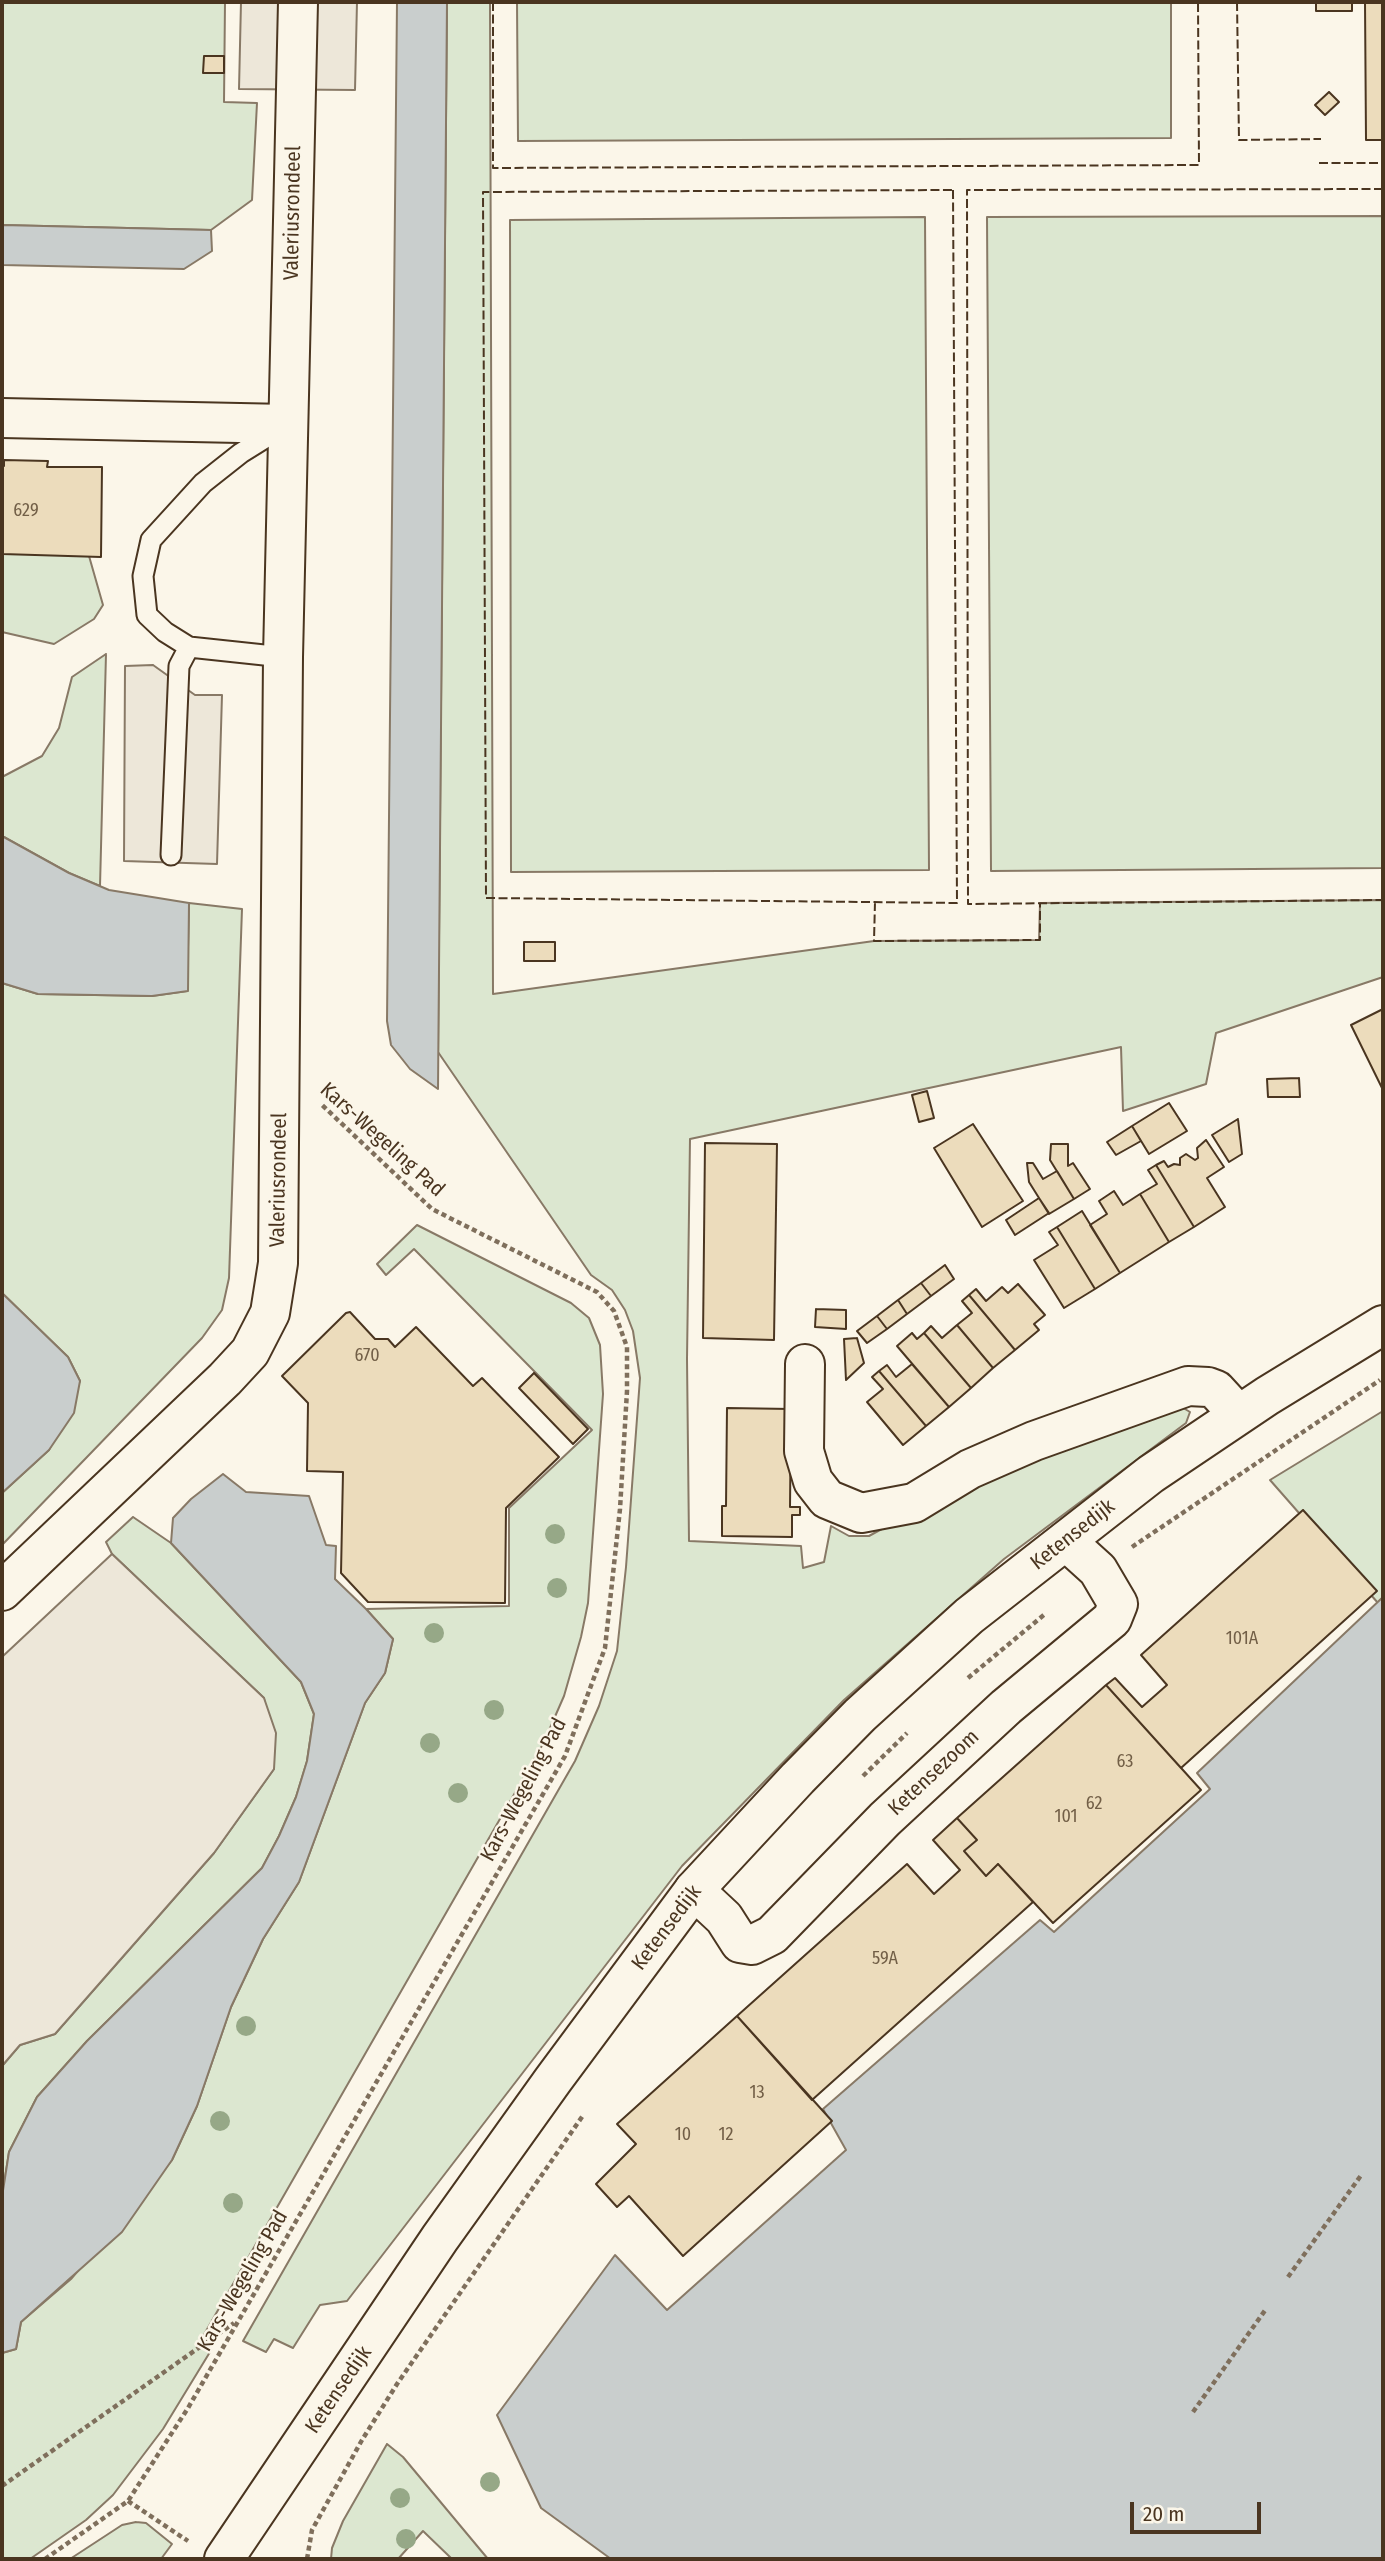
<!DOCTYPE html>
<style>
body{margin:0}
#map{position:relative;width:1385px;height:2561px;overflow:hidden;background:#fbf6e9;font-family:"Fira Sans Condensed",sans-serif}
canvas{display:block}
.frame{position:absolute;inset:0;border:4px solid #4a3520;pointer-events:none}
.scale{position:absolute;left:1130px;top:2502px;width:131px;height:32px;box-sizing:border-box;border:4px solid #4a3520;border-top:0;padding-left:9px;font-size:21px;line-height:24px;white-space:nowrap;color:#4a3520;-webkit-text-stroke:5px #fbf6e9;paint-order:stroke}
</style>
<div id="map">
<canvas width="1385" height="2561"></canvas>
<div class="frame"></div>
<div class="scale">20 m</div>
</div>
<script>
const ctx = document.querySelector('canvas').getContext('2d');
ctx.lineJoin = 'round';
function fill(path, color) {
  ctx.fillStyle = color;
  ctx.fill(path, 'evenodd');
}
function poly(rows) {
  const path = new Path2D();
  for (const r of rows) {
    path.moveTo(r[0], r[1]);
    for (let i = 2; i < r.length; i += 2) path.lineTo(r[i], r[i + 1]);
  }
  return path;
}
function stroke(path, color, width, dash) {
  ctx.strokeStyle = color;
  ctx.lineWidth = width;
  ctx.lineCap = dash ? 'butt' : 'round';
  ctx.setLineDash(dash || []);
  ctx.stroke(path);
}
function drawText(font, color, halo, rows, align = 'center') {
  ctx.font = font + ' "Fira Sans Condensed",sans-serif';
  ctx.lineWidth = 5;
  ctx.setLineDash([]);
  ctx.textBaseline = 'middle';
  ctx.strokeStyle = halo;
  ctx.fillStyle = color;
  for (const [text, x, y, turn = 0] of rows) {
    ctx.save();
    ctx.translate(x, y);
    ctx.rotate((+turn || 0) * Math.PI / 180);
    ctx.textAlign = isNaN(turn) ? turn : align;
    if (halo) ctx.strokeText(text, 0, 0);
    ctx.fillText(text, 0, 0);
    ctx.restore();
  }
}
const green = poly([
 [2,2,225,2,224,102,257,103,252,200,211,230,2,225,2,2],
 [447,2,490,2,493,994,874,941,1039,940,1040,903,1383,900,1383,977,1216,1033,1206,1084,1123,1111,1121,1047,690,1139,687,1359,689,1541,801,1546,803,1568,824,1562,831,1526,849,1536,869,1536,971,1480,1180,1406,1190,1412,1186,1423,1004,1559,844,1700,682,1866,347,2301,320,2305,293,2348,274,2339,266,2352,243,2341,575,1761,599,1706,617,1651,626,1567,640,1378,633,1331,625,1310,612,1290,591,1275,438,1052,447,2],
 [517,2,1171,2,1171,138,518,141,517,2],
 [1383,216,1383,868,991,871,987,217,1383,216],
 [925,217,929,870,511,872,510,220,925,217],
 [2,548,87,549,103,605,94,619,54,644,2,632,2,548],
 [106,654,100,886,69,873,2,836,2,777,42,756,59,728,72,677,106,654],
 [189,903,242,909,229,1278,222,1310,202,1338,2,1545,2,1493,49,1450,80,1381,68,1357,2,1293,2,983,38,994,152,996,187,991,189,903],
 [417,1225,571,1303,589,1318,600,1345,603,1394,588,1603,581,1637,564,1696,543,1744,202,2338,210,2352,163,2429,113,2495,86,2520,30,2559,2,2559,2,2353,16,2349,21,2322,71,2279,172,2160,197,2106,231,2007,263,1939,299,1882,365,1703,385,1673,393,1639,366,1609,509,1606,509,1508,592,1430,414,1249,386,1275,377,1264,417,1225],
 [1383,1411,1383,1597,1378,1603,1270,1480,1383,1411],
 [133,1517,171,1543,301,1682,314,1714,307,1761,296,1797,279,1836,262,1868,87,2041,37,2097,9,2152,2,2197,2,2066,20,2045,55,2034,214,1853,274,1769,264,1698,112,1554,106,1542,133,1517],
 [387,2444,403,2457,488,2559,452,2559,423,2531,398,2559,331,2559,332,2548,343,2521,387,2444],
 [136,2522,146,2523,172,2544,161,2559,70,2559,122,2525,136,2522]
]);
fill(green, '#dce7d0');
stroke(green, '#887966', 2);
const parking = poly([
 [241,2,357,2,355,90,239,89,241,2],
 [153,665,195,695,222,695,217,864,124,861,125,666,153,665],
 [112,1554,264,1698,276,1733,274,1769,214,1853,55,2034,20,2045,2,2066,2,1657,112,1554]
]);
fill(parking, '#ede7d9');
stroke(parking, '#887966', 2);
const water = poly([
 [397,2,447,2,438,1089,410,1069,391,1045,387,1021,397,2],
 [2,225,211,230,212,251,184,269,2,265,2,225],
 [2,836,69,873,109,890,189,903,188,991,152,996,38,994,2,983,2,836],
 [2,1293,68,1357,80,1381,74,1413,49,1450,2,1493,2,1293],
 [223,1474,246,1492,309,1496,326,1545,336,1546,335,1579,366,1609,393,1639,385,1673,365,1703,299,1882,263,1939,231,2007,197,2106,172,2160,122,2232,21,2322,16,2349,2,2353,2,2197,9,2152,37,2097,87,2041,262,1868,279,1836,296,1797,307,1761,314,1714,301,1682,171,1543,173,1518,191,1499,223,1474],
 [1383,1597,1383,2559,611,2559,541,2508,497,2415,615,2255,667,2310,846,2150,823,2109,1040,1920,1054,1932,1210,1789,1197,1773,1383,1597]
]);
fill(water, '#c9cecd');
stroke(water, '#887966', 2);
const building = poly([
 [1316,2,1352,2,1352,11,1316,11,1316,2],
 [1365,2,1383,2,1383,140,1366,140,1365,2],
 [204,56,224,56,224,73,203,73,204,56],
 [1329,92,1339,102,1325,115,1315,105,1329,92],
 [4,460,48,461,47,467,102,467,101,557,2,554,2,466,4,466,4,460],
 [524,942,555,942,555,961,524,961,524,942],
 [1383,1009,1383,1090,1351,1025,1383,1009],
 [1299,1078,1300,1097,1268,1097,1267,1079,1299,1078],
 [927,1091,934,1118,919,1122,912,1095,927,1091],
 [1169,1103,1187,1131,1149,1154,1132,1126,1169,1103],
 [1238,1119,1242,1154,1229,1162,1212,1135,1238,1119],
 [973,1124,1023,1201,982,1227,934,1148,973,1124],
 [1132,1126,1141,1141,1116,1155,1107,1142,1132,1126],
 [1206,1140,1224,1167,1207,1178,1225,1207,1194,1227,1156,1165,1164,1161,1168,1167,1174,1164,1180,1165,1180,1158,1186,1154,1195,1160,1198,1158,1197,1148,1206,1140],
 [705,1143,777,1144,774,1340,703,1338,705,1143],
 [1051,1144,1068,1144,1068,1166,1073,1163,1090,1189,1074,1199,1050,1160,1051,1144],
 [1027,1163,1033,1163,1043,1179,1057,1171,1074,1199,1049,1214,1029,1182,1027,1163],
 [1156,1165,1194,1227,1169,1242,1140,1194,1157,1184,1148,1170,1156,1165],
 [1114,1191,1123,1205,1140,1194,1169,1242,1120,1273,1090,1225,1107,1214,1099,1201,1114,1191],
 [1039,1198,1049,1213,1015,1235,1006,1220,1039,1198],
 [1082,1211,1120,1273,1095,1289,1057,1227,1082,1211],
 [1057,1227,1095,1289,1064,1308,1034,1260,1058,1245,1049,1232,1057,1227],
 [945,1265,954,1279,931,1296,921,1283,945,1265],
 [921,1283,931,1296,907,1314,898,1300,921,1283],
 [1018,1284,1045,1315,1034,1324,1039,1330,1015,1350,969,1295,976,1289,986,1301,1002,1287,1008,1293,1018,1284],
 [969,1295,1015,1350,993,1368,957,1325,972,1313,962,1301,969,1295],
 [898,1300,907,1314,887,1329,877,1316,898,1300],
 [816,1309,846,1310,846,1329,815,1327,816,1309],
 [350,1312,375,1339,388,1339,395,1347,416,1327,473,1386,482,1378,559,1457,506,1508,505,1603,368,1602,341,1573,343,1472,307,1471,308,1403,282,1376,346,1313,350,1312],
 [877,1316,887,1329,867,1343,857,1331,877,1316],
 [957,1325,993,1368,971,1388,924,1333,931,1326,942,1338,957,1325],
 [912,1333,917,1339,924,1333,971,1388,949,1407,897,1346,912,1333],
 [857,1338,864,1363,846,1380,844,1339,857,1338],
 [912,1364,949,1407,926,1426,879,1371,887,1365,896,1377,912,1364],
 [879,1371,926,1426,903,1445,867,1402,883,1389,872,1377,879,1371],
 [534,1373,588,1429,573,1444,519,1388,534,1373],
 [727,1408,791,1409,790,1507,800,1507,800,1515,792,1515,792,1537,722,1536,722,1506,726,1506,727,1408],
 [1303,1510,1377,1591,1181,1768,1106,1685,1115,1678,1142,1707,1167,1685,1141,1655,1303,1510],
 [1106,1685,1201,1790,1053,1923,998,1864,986,1876,964,1851,977,1840,957,1818,1106,1685],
 [957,1818,977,1840,964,1851,986,1876,998,1864,1033,1902,812,2100,737,2016,907,1864,934,1894,960,1870,933,1840,957,1818],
 [737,2016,832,2121,683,2256,629,2196,617,2207,596,2184,636,2144,617,2124,737,2016]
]);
fill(building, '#ecdcbc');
stroke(building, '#4a3520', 2);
const service = poly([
 [278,430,241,453,203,483,151,540,143,576,147,615,165,632,189,647,283,657],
 [171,855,179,666,189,647]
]);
const minor = poly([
 [2,418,287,424],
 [805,1364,804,1451,813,1481,827,1499,861,1513,914,1503,970,1469,1034,1441,1188,1386,1208,1387,1216,1390,1238,1414],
 [2,1591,225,1379,250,1352,270,1313,278,1263,283,657,298,2],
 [694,1890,724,1918,740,1943,752,1945,772,1935,885,1819,1006,1707,1112,1619,1118,1604,1098,1570,1066,1541]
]);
const tertiary = poly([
 [224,2559,440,2238,553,2080,694,1890,798,1778,860,1715,969,1616,1151,1474,1267,1396,1383,1325]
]);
stroke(service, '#4a3520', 23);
stroke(minor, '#4a3520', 42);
stroke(tertiary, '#4a3520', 42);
stroke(poly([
 [1132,1547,1380,1380],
 [968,1678,1045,1614],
 [863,1776,907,1733],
 [1288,2277,1362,2174],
 [1193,2412,1266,2309],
 [2,2486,234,2323],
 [128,2501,188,2541],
 [45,2559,128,2501,188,2408,565,1756,605,1648,620,1509,627,1391,627,1347,614,1311,597,1292,432,1209,321,1104],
 [307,2559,312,2530,362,2440,397,2384,584,2114]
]), '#7f6f5c', 4.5, [5, 3.5]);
stroke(service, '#fbf6e9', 19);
stroke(minor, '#fbf6e9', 38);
stroke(tertiary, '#fbf6e9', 38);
stroke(poly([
 [493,2,493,168,1199,165,1198,2],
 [1237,2,1239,140,1321,139],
 [1319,163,1383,163],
 [1383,189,967,190,968,904,1383,900],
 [953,190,957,903,486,898,483,192,953,190],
 [875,902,874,941,1040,940,1040,903]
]), '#4a3520', 2, [9, 3.5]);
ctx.fillStyle = '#96a887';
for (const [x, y] of [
 [555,1534],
 [557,1588],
 [434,1633],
 [494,1710],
 [430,1743],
 [458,1793],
 [246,2026],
 [220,2121],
 [233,2203],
 [490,2482],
 [400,2498],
 [406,2539]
]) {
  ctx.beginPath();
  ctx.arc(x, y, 10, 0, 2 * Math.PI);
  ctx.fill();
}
drawText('18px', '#725f47', null, [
 ["629",26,511],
 ["670",367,1356],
 ["101A",1242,1639],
 ["63",1125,1762],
 ["62",1094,1804],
 ["101",1066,1817],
 ["59A",885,1959],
 ["13",757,2093],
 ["10",683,2135],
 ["12",726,2135]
]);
drawText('21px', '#4a3520', '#fbf6e9', [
 ["Valeriusrondeel",293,213,-89],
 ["Kars-Wegeling Pad",382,1140,42],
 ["Valeriusrondeel",279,1180,-89],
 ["Ketensedijk",1073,1535,-38],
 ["Ketensezoom",934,1773,-43],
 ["Kars-Wegeling Pad",524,1790,-62],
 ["Ketensedijk",667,1928,-53],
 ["Kars-Wegeling Pad",243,2281,-60],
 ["Ketensedijk",339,2390,-56]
]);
</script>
